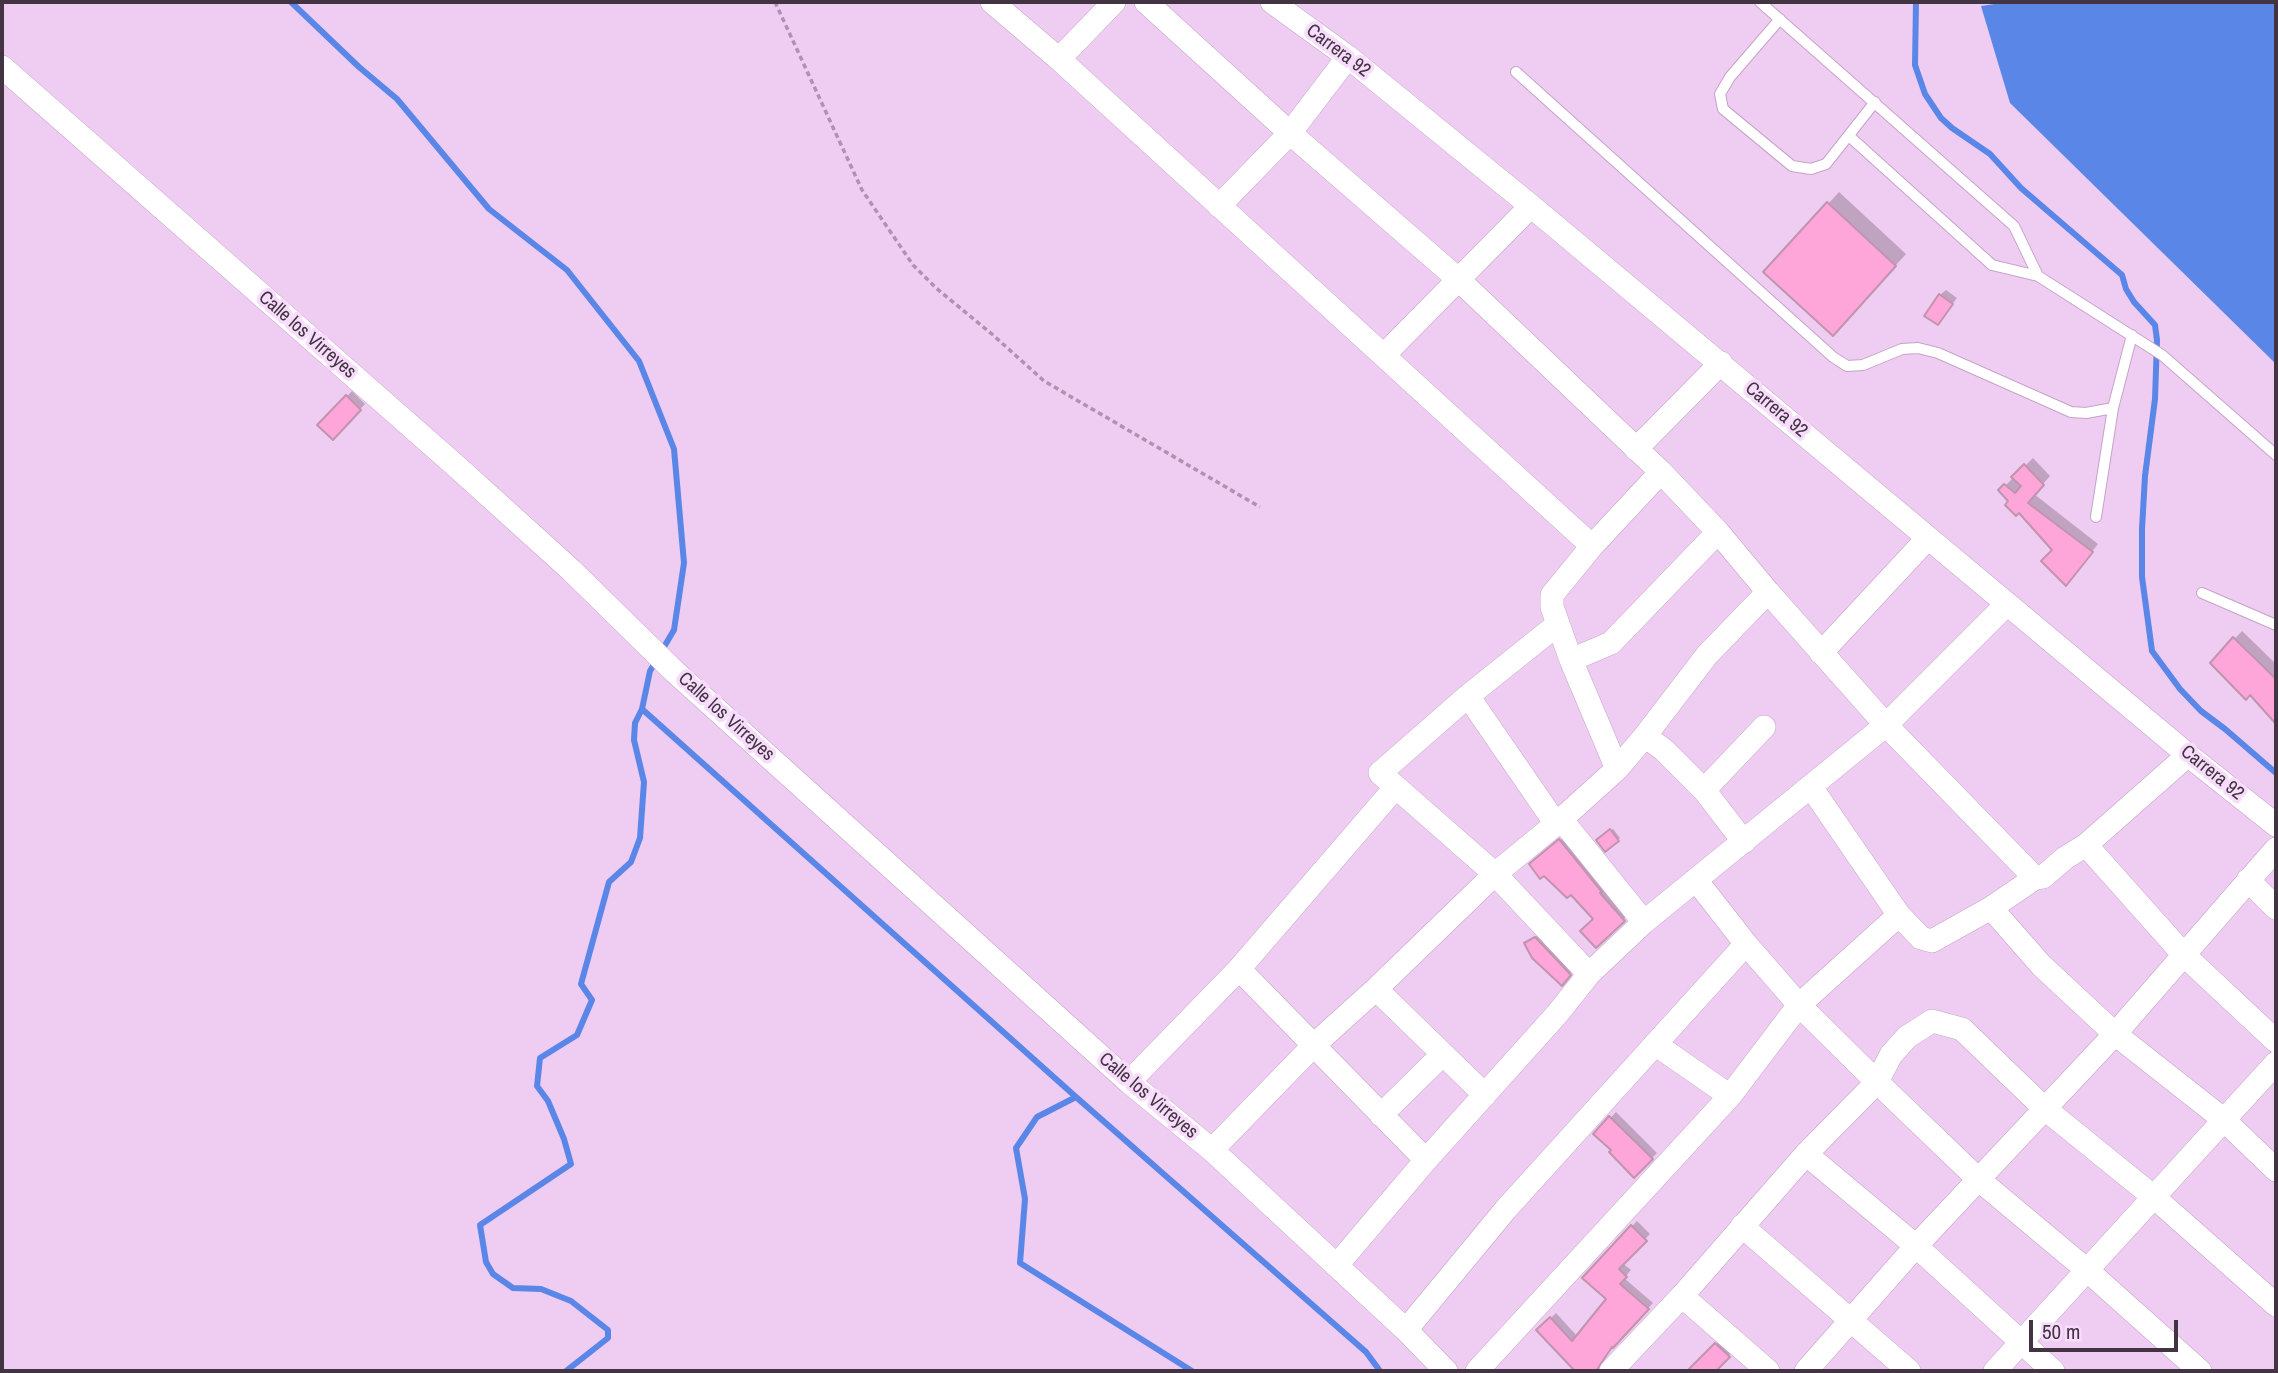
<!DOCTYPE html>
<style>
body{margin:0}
#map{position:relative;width:2278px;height:1373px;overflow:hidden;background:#efccf2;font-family:"Archivo Narrow",sans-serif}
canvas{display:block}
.frame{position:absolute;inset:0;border:4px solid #423443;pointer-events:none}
.scale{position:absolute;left:2029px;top:1320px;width:149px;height:32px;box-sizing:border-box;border:4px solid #423443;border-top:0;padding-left:9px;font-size:21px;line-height:24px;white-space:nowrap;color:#423443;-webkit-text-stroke:5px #f8dcfb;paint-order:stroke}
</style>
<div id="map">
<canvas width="2278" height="1373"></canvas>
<div class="frame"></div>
<div class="scale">50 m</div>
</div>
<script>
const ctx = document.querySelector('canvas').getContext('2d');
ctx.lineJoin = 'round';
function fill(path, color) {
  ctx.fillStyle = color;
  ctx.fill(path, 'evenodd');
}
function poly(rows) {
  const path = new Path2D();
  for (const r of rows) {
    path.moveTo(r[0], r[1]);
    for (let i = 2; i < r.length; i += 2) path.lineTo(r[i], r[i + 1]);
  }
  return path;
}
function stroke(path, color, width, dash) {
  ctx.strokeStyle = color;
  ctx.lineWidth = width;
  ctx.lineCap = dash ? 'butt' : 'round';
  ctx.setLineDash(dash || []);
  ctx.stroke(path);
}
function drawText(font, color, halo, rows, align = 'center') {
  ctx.font = font + ' "Archivo Narrow",sans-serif';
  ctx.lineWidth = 7;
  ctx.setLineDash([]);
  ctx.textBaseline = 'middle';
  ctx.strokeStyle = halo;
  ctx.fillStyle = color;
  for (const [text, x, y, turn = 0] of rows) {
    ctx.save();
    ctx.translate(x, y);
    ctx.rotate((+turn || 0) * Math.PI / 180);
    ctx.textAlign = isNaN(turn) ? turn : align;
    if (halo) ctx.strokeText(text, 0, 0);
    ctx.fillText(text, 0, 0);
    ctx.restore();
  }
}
fill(poly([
 [2008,2,2276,2,2276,364,2010,103,1981,6]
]), '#5a87e7');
fill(poly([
 [1839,192,1906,254,1844,322,1828,204],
 [1946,290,1957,298,1938,323,1940,295],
 [352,391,365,404,333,438,320,425],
 [2033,458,2050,476,2034,494,2098,544,2073,576,2054,550,2001,490],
 [2242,631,2276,664,2276,721,2250,694,2212,663],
 [1613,829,1620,838,1606,849,1598,840],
 [1564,837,1627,916,1596,946,1595,919,1571,892,1535,861],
 [1540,934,1574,969,1566,979,1526,943],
 [1616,1112,1657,1153,1634,1176,1614,1150,1596,1134],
 [1637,1221,1650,1234,1622,1263,1631,1270,1624,1278,1653,1303,1605,1354,1602,1368,1604,1371,1569,1371,1573,1367,1539,1330,1556,1313,1578,1337,1608,1298,1584,1278],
 [1721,1339,1734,1350,1714,1371,1691,1371]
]), '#0003');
stroke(poly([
 [291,2,359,67,397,99,489,209,567,270,639,361,674,449,684,563,674,630,661,652],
 [1916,2,1915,65,1925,94,1941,118,1952,128,1990,154,2021,188,2122,275,2126,289,2134,302,2155,325,2157,340,2155,399,2145,476,2142,529,2142,577,2152,651,2180,689,2201,711,2225,729,2276,773],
 [642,709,1076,1097,1366,1352,1380,1371],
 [1076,1097,1037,1117,1016,1148,1025,1199,1020,1263,1192,1371],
 [566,1371,608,1338,608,1330,571,1301,541,1289,513,1288,493,1274,486,1262,480,1225,571,1164,564,1139,548,1101,537,1086,540,1058,577,1035,592,1000,581,984,609,882,631,862,640,838,644,782,634,740,635,723,642,709,650,671,656,661]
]), '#5a87e7', 6);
const building = poly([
 [1827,202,1896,266,1833,336,1763,272,1827,202],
 [1939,294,1953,304,1938,325,1924,316,1939,294],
 [346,395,361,410,333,440,317,425,346,395],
 [2024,464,2044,485,2028,503,2093,552,2066,586,2041,561,2052,550,2019,513,2016,516,2005,505,2008,501,1998,490,2004,484,2015,493,2021,486,2011,477,2024,464],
 [2233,637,2276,679,2276,724,2250,695,2246,700,2210,663,2233,637],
 [1610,829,1619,841,1605,852,1596,840,1610,829],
 [1559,839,1602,892,1600,893,1625,921,1596,948,1580,931,1593,919,1571,895,1567,898,1544,876,1540,879,1529,864,1559,839],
 [1535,937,1571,975,1562,986,1532,958,1524,943,1535,937],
 [1609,1116,1653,1159,1634,1178,1609,1152,1611,1150,1593,1134,1609,1116],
 [1631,1225,1647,1241,1619,1269,1627,1277,1620,1284,1649,1309,1613,1348,1612,1347,1596,1371,1575,1371,1536,1330,1550,1317,1572,1341,1606,1299,1582,1278,1631,1225],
 [1715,1343,1730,1357,1716,1371,1687,1371,1715,1343]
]);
fill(building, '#fea5da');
stroke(building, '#c194ae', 2);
const service = poly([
 [1760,2,2014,226,2038,276,2162,355,2276,455],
 [1780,19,1730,77,1720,94,1723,109,1792,166,1811,169,1826,164,1875,102],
 [1516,72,1833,357,1847,366,1863,365,1902,349,1918,348,1938,353,2071,412,2086,413,2113,408,2132,335],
 [1849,136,1992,265,2038,276],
 [2096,517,2113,408],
 [2202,593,2276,625]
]);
const minor = poly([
 [992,2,1059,59,1592,546],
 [1146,2,1290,133,1458,279,1661,472,1718,532,1768,592,1886,725,2035,878],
 [1272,2,1348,57,1531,206,2188,755,2276,825],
 [1059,59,1114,2],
 [2,67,456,466,571,570,675,672,1129,1082,1212,1150,1406,1330,1446,1371],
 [1219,206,1290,133,1348,57],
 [1384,355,1531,206],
 [1636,449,1721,363],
 [1558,624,1468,696,1380,773,1495,874,1589,974],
 [1821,653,1928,538],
 [1571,660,1611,643,1718,532],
 [1468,696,1556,824],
 [1645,736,1664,750,1704,790,1744,842],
 [1617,769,1571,660,1552,607,1552,595,1592,546,1661,472],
 [1811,787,1899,915,1921,938,1932,941,1991,908,2035,878,2043,877,2065,858,2086,845,2188,755],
 [1704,790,1764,727],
 [1561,819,1644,922],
 [2086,845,2184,955,2276,1041],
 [1696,880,1746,944,1799,1005,1877,1082,1978,1179,2088,1271,2200,1371],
 [2248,880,2276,908],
 [1991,908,2041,965,2115,1034,2223,1119,2276,1170],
 [1239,969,1426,1160],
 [1376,989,1485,1095],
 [1655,1044,1730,1096],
 [1129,1082,1239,969,1395,788],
 [1381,1115,1442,1055],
 [1212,1150,1314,1045,1376,989,1495,874,1556,824,1617,769,1645,736,1707,655,1768,592],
 [1806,1154,1916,1246,2053,1371],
 [1742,1226,1909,1371],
 [1337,1265,1426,1160,1558,1013,1589,974,1644,922,1886,725,2007,604],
 [1682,1296,1768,1371],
 [1406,1330,1506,1209,1746,944],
 [1477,1371,1730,1096,1799,1005,1899,915],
 [1611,1371,1682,1296,1806,1154,1877,1082,1891,1055,1907,1037,1932,1021,1962,1029,2044,1108,2155,1198,2276,1305],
 [1806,1371,1916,1246,2115,1034,2276,849],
 [1995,1371,2276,1063]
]);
stroke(service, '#c5a4c8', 12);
stroke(minor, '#c5a4c8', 24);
stroke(poly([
 [775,2,862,190,913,265,936,288,993,335,1044,381,1260,507]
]), '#ae93b0', 3.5, [5, 3.5]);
stroke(service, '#fff', 10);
stroke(minor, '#fff', 23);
drawText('19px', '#423443', '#f8dcfb', [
 ["Carrera 92",1338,51,37],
 ["Calle los Virreyes",307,335,41],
 ["Carrera 92",1776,410,40],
 ["Calle los Virreyes",726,717,42],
 ["Carrera 92",2212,773,39],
 ["Calle los Virreyes",1148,1096,40]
]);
</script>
